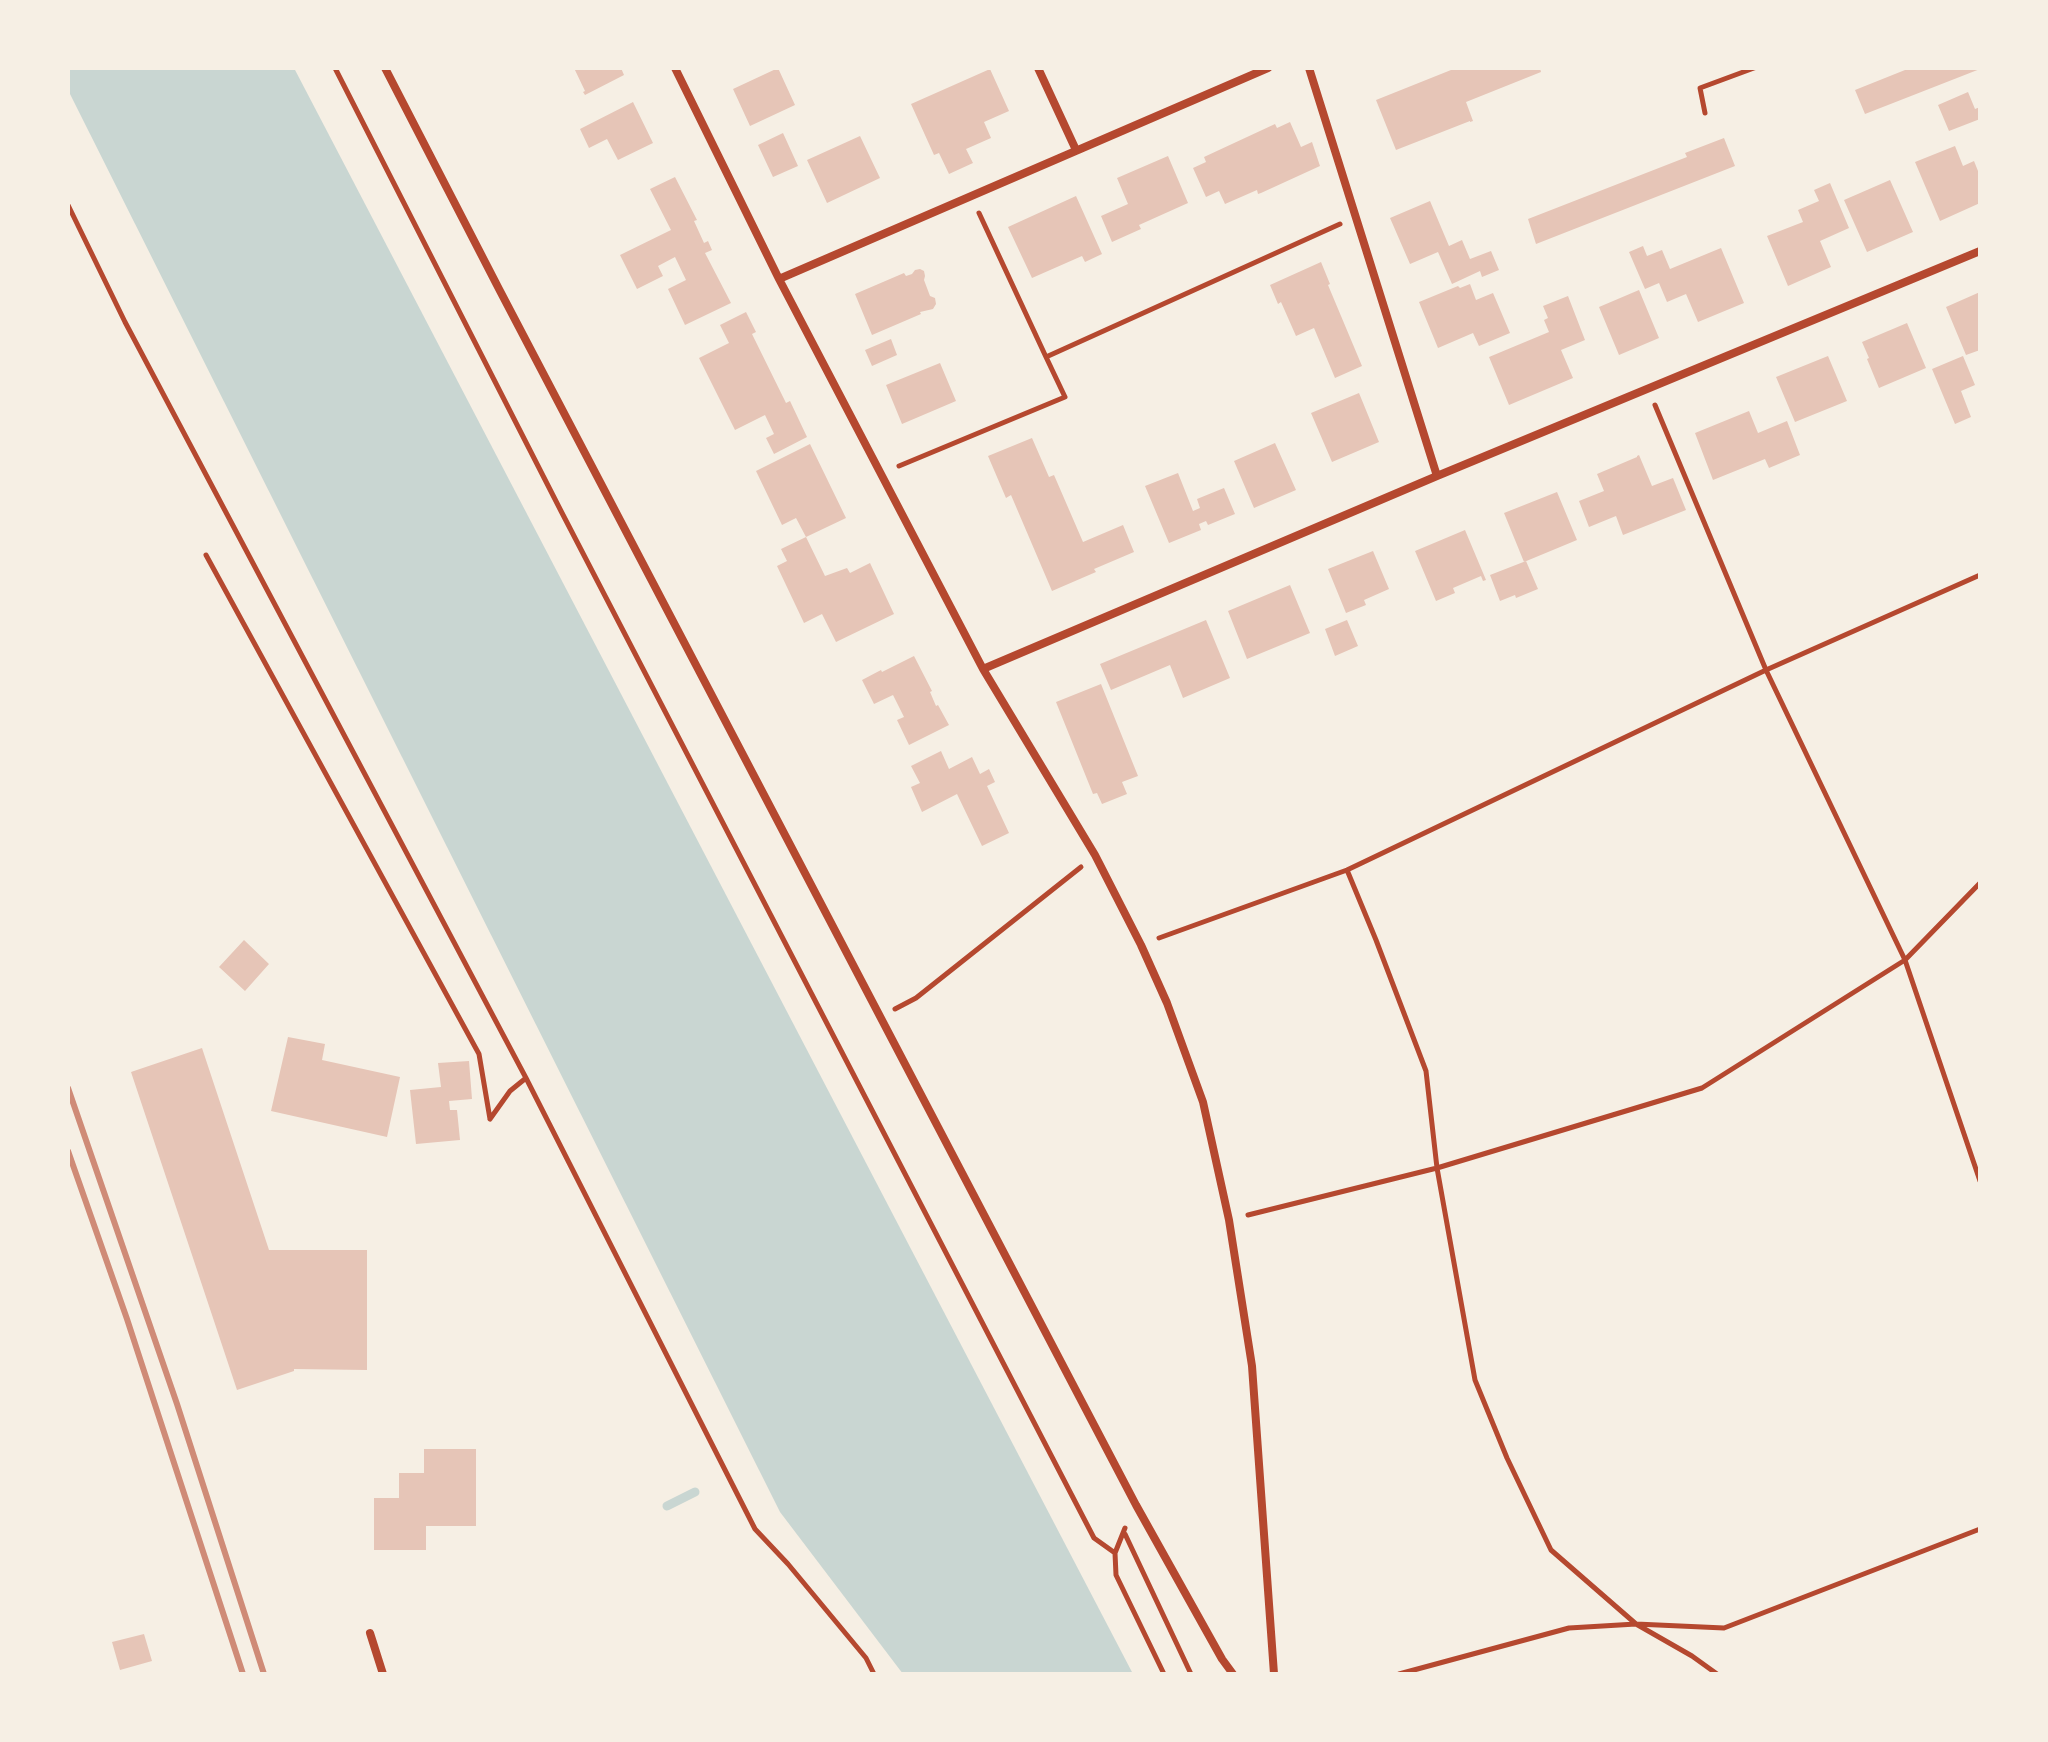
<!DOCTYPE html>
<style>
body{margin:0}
#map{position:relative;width:2048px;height:1742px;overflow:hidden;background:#f6efe4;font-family:Commissioner,sans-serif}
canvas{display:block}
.frame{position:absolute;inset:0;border:70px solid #f6efe4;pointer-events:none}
</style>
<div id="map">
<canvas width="2048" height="1742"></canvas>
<div class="frame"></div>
</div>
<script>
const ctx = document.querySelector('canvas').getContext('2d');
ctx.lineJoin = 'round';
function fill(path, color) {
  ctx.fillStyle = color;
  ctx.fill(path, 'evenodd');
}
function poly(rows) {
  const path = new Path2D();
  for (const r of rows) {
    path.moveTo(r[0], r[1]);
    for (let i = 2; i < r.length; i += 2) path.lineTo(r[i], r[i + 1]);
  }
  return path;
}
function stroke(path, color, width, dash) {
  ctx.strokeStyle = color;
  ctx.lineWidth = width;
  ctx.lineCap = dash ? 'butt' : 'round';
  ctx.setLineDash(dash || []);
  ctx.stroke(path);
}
fill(poly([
 [68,68,294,68,1133,1674,903,1674,780,1512,68,90]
]), '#c9d6d2');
stroke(poly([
 [667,1506,695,1492]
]), '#c9d6d2', 9);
fill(poly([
 [574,68,621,68,624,75,585,95,583,92,585,91],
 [778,68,795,105,750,126,733,89],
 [1450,68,1540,68,1541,72,1466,102,1473,121,1470,122,1470,121,1396,150,1376,100,1451,70],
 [1910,68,1980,68,1980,69,1865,114,1855,90],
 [990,69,1009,111,984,122,991,138,966,149,973,163,949,174,939,153,934,155,911,104],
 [1968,92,1975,109,1980,107,1980,119,1949,131,1938,105],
 [633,102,653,143,618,160,607,139,589,148,580,129],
 [1290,122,1301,147,1312,142,1320,166,1261,193,1258,194,1257,190,1225,204,1219,191,1206,197,1193,168,1206,162,1204,157,1275,124,1277,128],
 [783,133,798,166,773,177,758,145],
 [860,136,880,178,827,203,807,160],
 [1724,138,1735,166,1536,244,1528,219,1687,157,1685,153],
 [1955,146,1963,166,1974,161,1980,176,1980,203,1940,221,1915,162],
 [1168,156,1188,203,1139,225,1141,229,1112,242,1101,216,1128,204,1117,178],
 [675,177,697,220,694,221,704,243,708,241,712,250,705,253,731,303,685,325,668,289,686,280,675,257,658,266,663,276,637,289,620,255,671,230,650,189],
 [1890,180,1913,232,1867,252,1844,200],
 [1830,183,1849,228,1820,241,1831,267,1788,286,1767,236,1803,222,1798,210,1819,201,1814,190],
 [1076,196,1102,254,1085,262,1082,256,1032,278,1008,227],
 [1430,201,1449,246,1462,240,1470,259,1491,251,1499,270,1482,277,1480,271,1452,284,1438,252,1410,264,1390,218],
 [1643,246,1647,256,1662,250,1670,269,1721,248,1744,303,1698,322,1686,294,1667,302,1659,283,1645,289,1629,252],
 [1321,262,1330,284,1328,285,1362,366,1335,378,1314,328,1296,336,1281,302,1278,304,1270,285],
 [920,269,924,271,925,276,924,280,930,296,935,298,936,304,933,309,920,312,921,314,872,335,855,294,904,273,906,276,912,274,915,270],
 [1470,284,1476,300,1493,293,1510,333,1479,346,1473,333,1438,348,1419,302,1458,286,1460,288],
 [1639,290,1659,338,1619,355,1599,307],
 [1980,292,1980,350,1966,355,1946,307],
 [1568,296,1585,340,1561,350,1573,378,1509,405,1489,357,1549,332,1544,320,1548,318,1543,306],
 [746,312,756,332,752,334,786,403,790,401,807,437,774,454,766,438,774,434,765,415,735,430,699,358,729,343,720,325],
 [1907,323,1926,368,1879,388,1867,359,1869,358,1862,342],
 [891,339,897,355,872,366,865,350],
 [1828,356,1847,401,1795,422,1776,377],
 [1963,356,1975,385,1961,391,1971,417,1955,424,1932,369],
 [940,363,956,401,902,424,886,385],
 [1359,393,1379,442,1332,462,1311,413],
 [1749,411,1758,433,1787,421,1800,455,1769,468,1765,459,1713,480,1695,433],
 [1032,438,1049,477,1054,475,1083,542,1123,525,1134,552,1094,569,1096,572,1052,591,1011,495,1006,498,988,456],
 [1275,443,1296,490,1254,508,1234,461],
 [810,444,846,518,806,537,825,576,847,568,850,573,870,563,894,614,836,642,822,614,804,623,777,566,787,561,781,549,806,537,796,518,782,525,756,471],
 [1639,455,1652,486,1673,478,1686,510,1623,535,1616,516,1589,527,1579,501,1604,491,1597,474,1637,457,1637,456],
 [1178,473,1193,511,1200,508,1197,499,1224,488,1235,514,1208,525,1206,521,1199,524,1201,530,1169,543,1145,486],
 [1557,492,1577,540,1524,562,1504,513],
 [1465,530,1486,580,1483,581,1481,576,1453,588,1455,593,1436,601,1415,551],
 [1373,551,1389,589,1364,600,1366,605,1346,613,1328,569],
 [1526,561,1538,589,1516,598,1515,595,1500,601,1490,575],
 [1290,585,1310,633,1247,659,1228,611],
 [1206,620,1230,678,1183,698,1170,665,1111,690,1100,664],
 [1347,620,1358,646,1335,656,1325,629],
 [914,656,932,691,930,692,936,706,938,705,949,725,909,745,897,720,904,717,893,695,874,704,862,680,881,670,882,672],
 [1101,684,1138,776,1122,782,1127,794,1102,804,1097,793,1093,794,1056,702],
 [941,751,949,769,972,757,980,774,989,769,995,782,987,786,1009,833,982,846,957,794,922,812,911,787,920,783,911,766],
 [244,940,269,964,245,991,219,967],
 [288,1037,325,1044,322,1060,400,1077,387,1137,271,1111],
 [202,1048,269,1250,367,1250,367,1370,294,1369,294,1371,237,1390,131,1072],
 [469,1061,472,1099,449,1101,450,1110,457,1110,460,1140,416,1144,410,1090,441,1087,438,1063],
 [424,1449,476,1449,476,1526,426,1526,426,1550,374,1550,374,1498,399,1498,399,1473,424,1473],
 [144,1634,152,1661,120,1670,112,1642]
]), '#e6c5b7');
stroke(poly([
 [335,68,561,511,1094,1538,1115,1553],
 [1705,113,1700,88,1754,68],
 [68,205,125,322,526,1078,755,1529,788,1564,866,1658,874,1674],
 [979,213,1046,357],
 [1655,405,1766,670,1905,960,1980,1181],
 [899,466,1065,397,1046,357,1340,224],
 [206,555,479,1054,490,1119],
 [1347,870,1376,940,1426,1071,1437,1168,1475,1380,1507,1458,1551,1550,1636,1624,1692,1656,1717,1674],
 [1159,938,1347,870,1766,670,1980,575],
 [895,1009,916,998,1081,867],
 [490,1119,510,1091,526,1078],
 [1248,1215,1437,1168,1702,1088,1905,960,1980,883],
 [1125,1528,1115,1553,1116,1575,1164,1674],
 [1125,1534,1191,1674],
 [1399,1674,1569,1628,1636,1624,1724,1628,1980,1529]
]), '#b5482f', 5);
stroke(poly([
 [385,68,499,289,1136,1505,1222,1659,1233,1674],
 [675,68,779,279,983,669,1095,855,1141,945,1167,1003,1203,1102,1229,1220,1252,1366,1274,1674],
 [1038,68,1076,150],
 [1309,68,1437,476],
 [779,279,1268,68],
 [983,669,1437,476,1980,251],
 [370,1633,383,1674]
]), '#b5482f', 8);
stroke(poly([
 [68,1088,177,1404,264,1674],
 [68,1151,127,1319,243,1674]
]), '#cf8b77', 6);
</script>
